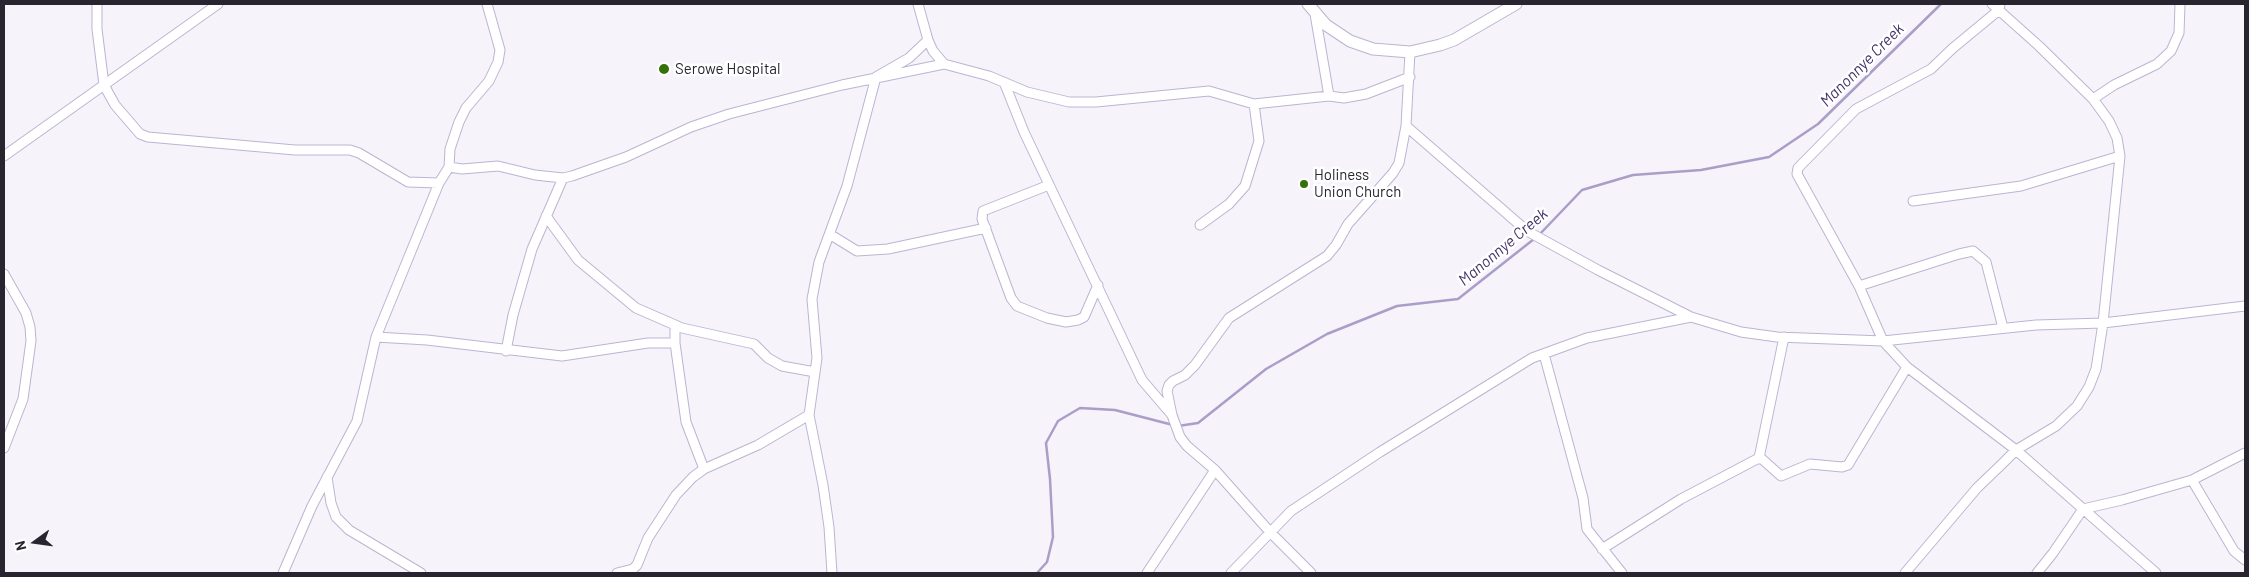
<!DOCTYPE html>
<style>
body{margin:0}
#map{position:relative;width:2249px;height:577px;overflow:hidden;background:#f6f4fa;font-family:Barlow,sans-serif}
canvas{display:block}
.frame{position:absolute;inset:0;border:5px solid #282531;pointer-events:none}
.north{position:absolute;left:10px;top:517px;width:50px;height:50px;-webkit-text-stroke:4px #fff;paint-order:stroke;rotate:256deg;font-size:14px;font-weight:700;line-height:20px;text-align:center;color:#282531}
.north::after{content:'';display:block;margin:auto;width:18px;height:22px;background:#282531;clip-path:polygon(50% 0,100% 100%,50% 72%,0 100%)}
</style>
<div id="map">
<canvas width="2249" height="577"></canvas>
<div class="frame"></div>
<div class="north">N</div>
</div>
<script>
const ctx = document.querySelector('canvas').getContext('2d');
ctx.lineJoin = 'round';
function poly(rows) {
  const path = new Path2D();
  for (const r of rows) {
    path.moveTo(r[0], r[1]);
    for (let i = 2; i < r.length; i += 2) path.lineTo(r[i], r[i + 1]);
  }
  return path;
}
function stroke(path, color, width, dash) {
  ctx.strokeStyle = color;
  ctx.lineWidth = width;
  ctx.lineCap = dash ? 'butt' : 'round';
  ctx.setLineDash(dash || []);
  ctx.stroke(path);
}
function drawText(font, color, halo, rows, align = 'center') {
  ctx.font = font + ' Barlow,sans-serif';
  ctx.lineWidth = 5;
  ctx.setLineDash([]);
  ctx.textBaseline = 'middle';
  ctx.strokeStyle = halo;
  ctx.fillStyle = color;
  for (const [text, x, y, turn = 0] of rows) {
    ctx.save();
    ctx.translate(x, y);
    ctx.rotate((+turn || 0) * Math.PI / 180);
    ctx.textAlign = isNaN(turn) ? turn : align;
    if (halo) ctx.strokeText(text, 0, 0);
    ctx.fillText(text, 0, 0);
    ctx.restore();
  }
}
stroke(poly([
 [1539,235,1582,190,1633,175,1701,170,1769,157,1818,124,1941,4],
 [1178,426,1198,423,1266,369,1327,334,1397,306,1458,299,1534,239],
 [1037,573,1047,562,1053,537,1050,479,1046,443,1058,421,1080,408,1115,410,1173,425]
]), '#aa9ec9', 2.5);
const minor = poly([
 [97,4,97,29,104,85,115,105,140,134,148,137,295,150,350,150,359,153,408,182,439,183],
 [918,4,928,40,933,51,944,64],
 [2000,4,1999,10,1953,48,1931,69,1856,109,1798,168,1797,174,1859,286,1883,341,1907,367,2016,450,2156,573],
 [1410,52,1406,126,1527,231,1598,270,1691,317,1741,332,1777,337,1883,341,2036,325,2103,323,2245,306],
 [1004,82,1024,132,1142,380,1172,415,1180,437,1187,446,1215,470,1270,532,1311,573],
 [1329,96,1344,98,1366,94,1410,77],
 [2093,99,2114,85,2157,64,2171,51,2179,33,2180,4],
 [4,156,218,4],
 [449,167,462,169,498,166,535,175,563,178,572,176,626,157,691,127,729,114,842,85,944,64,989,76,1027,92,1069,102,1096,102,1209,91,1254,104,1329,96,1315,14],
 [1049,185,983,211,982,219,1011,298,1017,306,1047,318,1066,322,1078,320,1084,317,1098,285],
 [1913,201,2021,186,2120,156],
 [546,216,578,260,636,308,682,328,754,344,768,358,782,366,815,372],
 [1200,225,1229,204,1245,186,1259,141,1254,104],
 [831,235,857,251,888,249,986,228],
 [4,274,26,313,30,327,31,341,23,399,4,448],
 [1859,286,1959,254,1973,251,1986,262,2003,328],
 [675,325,675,343,686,422,704,469],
 [376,337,427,340,562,356,648,343,675,343],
 [506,351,513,315,532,249,563,178],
 [1544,354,1583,498,1587,529,1622,573],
 [1172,415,1167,391,1169,385,1173,381,1185,375,1195,365,1229,318,1327,256,1336,245,1348,224,1393,173,1399,163,1406,126],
 [1759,458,1784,337],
 [327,477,331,503,336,517,349,530,421,573],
 [2192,480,2234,551,2245,560],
 [1602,549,1681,499,1757,459,1762,459,1781,476,1810,464,1842,467,1848,465,1907,367],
 [283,573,312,506,357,421,376,337,439,183,449,167,450,149,459,122,466,108,489,81,498,62,500,50,487,4],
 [617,573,633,569,637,565,648,538,676,495,693,477,704,469,758,445,809,415],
 [832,573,829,527,823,485,809,415,817,358,812,299,819,262,847,186,876,77,909,58,928,40],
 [1147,573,1215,470],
 [1231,573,1291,511,1380,452,1532,358,1587,338,1691,317],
 [1905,573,1977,488,2002,464,2016,450,2056,426,2077,406,2089,387,2096,369,2103,323,2120,156,2117,138,2109,121,2093,99,2039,46,1992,4],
 [2037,573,2053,553,2083,509,2122,500,2192,480,2245,453]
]);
const tertiary = poly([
 [1308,4,1326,25,1350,41,1373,49,1410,52,1440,45,1454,40,1516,4]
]);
stroke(minor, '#bcb4d2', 11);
stroke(tertiary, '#bcb4d2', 13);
stroke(minor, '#fff', 9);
stroke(tertiary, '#fff', 11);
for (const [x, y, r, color] of [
 [664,69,6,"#347209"],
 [1304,184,5,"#347209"]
]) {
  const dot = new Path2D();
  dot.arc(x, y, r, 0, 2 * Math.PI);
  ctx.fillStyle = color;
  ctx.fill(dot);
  stroke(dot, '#fff', 2);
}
drawText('15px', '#282531', '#fff', [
 ["Serowe Hospital",675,69],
 ["Holiness",1314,175],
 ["Union Church",1314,192]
], 'left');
drawText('italic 16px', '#443268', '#fff', [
 ["Manonnye Creek",1862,65,-45],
 ["Manonnye Creek",1503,247,-40]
]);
</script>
